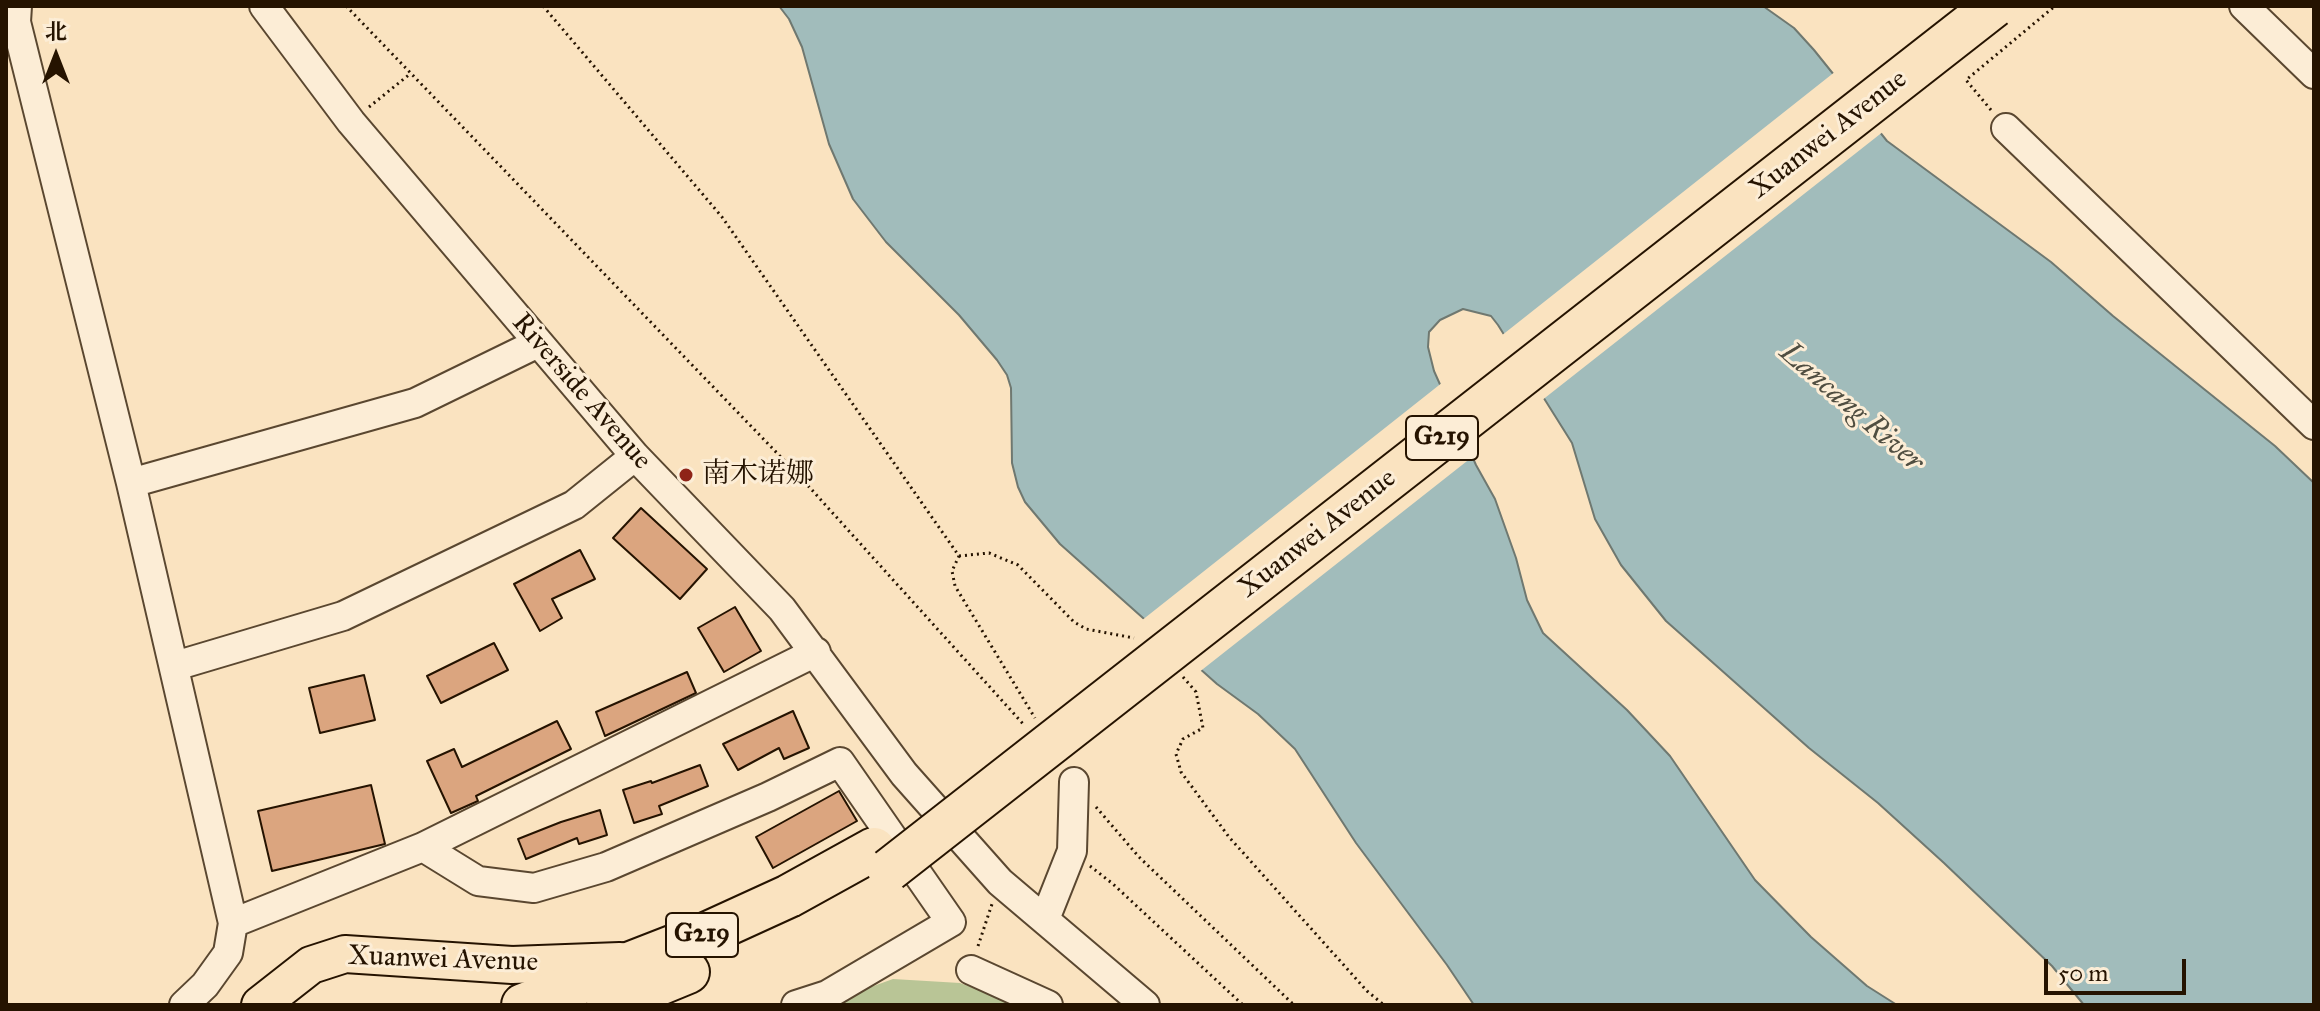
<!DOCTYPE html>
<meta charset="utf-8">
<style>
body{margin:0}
#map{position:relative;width:2320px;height:1011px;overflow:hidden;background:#fae3c0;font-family:"IM FELL Great Primer","Noto Serif SC",serif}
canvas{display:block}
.frame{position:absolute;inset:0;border:8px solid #251300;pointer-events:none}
.north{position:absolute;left:16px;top:16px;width:80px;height:80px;-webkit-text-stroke:6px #fcedd6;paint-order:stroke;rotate:0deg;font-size:22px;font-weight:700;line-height:32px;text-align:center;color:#251300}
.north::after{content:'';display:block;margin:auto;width:28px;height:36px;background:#251300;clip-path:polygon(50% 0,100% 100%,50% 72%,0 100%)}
.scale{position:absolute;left:2044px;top:959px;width:142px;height:36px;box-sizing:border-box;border:4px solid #251300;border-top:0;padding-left:10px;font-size:24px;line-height:28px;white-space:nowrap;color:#251300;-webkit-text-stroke:6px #fcedd6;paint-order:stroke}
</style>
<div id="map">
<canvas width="2320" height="1011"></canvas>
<div class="frame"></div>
<div class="north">北</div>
<div class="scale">50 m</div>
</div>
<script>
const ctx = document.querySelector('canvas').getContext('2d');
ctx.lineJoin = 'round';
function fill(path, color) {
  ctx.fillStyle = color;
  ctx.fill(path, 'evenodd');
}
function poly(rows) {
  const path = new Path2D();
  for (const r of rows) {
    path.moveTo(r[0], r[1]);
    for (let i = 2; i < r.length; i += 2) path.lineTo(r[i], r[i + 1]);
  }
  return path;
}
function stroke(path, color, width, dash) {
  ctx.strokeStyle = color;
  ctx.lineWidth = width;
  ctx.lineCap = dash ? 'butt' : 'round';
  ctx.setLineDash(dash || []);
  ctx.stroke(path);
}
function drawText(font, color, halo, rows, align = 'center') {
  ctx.font = font + ' "IM FELL Great Primer","Noto Serif SC",serif';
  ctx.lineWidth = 6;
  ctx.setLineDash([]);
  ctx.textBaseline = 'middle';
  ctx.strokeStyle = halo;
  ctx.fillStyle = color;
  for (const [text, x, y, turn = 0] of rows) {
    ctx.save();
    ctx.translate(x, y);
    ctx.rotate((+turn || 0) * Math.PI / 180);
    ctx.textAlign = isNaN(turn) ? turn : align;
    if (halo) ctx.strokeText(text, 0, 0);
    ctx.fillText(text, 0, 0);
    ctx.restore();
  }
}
fill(poly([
 [893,979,960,983,1020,1005,821,1005]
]), '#b9c596');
const water = poly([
 [779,6,1763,6,1794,28,1814,50,1887,141,2051,262,2113,316,2275,446,2314,483,2314,1005,2084,1005,2052,966,1944,863,1878,803,1809,748,1666,621,1621,565,1595,519,1572,443,1498,325,1491,316,1463,309,1440,320,1429,332,1428,347,1434,371,1476,465,1495,499,1516,558,1527,600,1543,633,1627,710,1670,756,1755,880,1811,937,1867,986,1897,1005,1474,1005,1447,965,1356,843,1295,749,1258,714,1217,684,1060,544,1025,502,1018,487,1012,463,1011,388,1007,375,997,360,959,315,886,242,853,199,829,144,802,47,789,19,779,6]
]);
fill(water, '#a1bcbb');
stroke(water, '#6f7870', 2);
fill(poly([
 [1836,71,1884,131,1541,401,1501,336],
 [1443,382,1476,454,1198,673,1141,621]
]), '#fae3c0');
const building = poly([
 [641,508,707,569,680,599,613,538,641,508],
 [580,550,595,579,552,599,562,618,540,631,514,584,580,550],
 [735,607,761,651,724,672,698,628,735,607],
 [494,643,508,670,441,703,427,676,494,643],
 [687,672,696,693,605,736,596,712,687,672],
 [364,675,375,720,320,733,309,688,364,675],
 [793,711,809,748,784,759,779,748,738,770,723,744,793,711],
 [557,721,571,749,476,796,478,801,451,813,427,761,454,749,462,767,557,721],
 [700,765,708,786,659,806,662,814,634,823,623,790,651,781,652,783,700,765],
 [371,785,385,844,272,871,258,811,371,785],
 [839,791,857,821,773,868,756,837,839,791],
 [600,810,607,835,579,844,577,838,526,859,518,839,561,822,600,810]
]);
fill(building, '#dba57f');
stroke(building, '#251300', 2);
const minor = poly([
 [17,6,16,22,131,483,233,923],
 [264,6,351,122,635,456,782,609,904,774,1000,882,1145,1005],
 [2244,6,2314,74],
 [2006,128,2314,425],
 [131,483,415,403,538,343],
 [175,666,343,616,574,505,635,456],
 [423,847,478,881,534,888,606,867,768,797,840,762,951,922,827,995,796,1005],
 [1045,919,1072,851,1074,782],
 [971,970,1048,1005],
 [184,1005,205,985,228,953,233,923,423,847,816,652]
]);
const major = poly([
 [260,1005,311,965,345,954,512,965,620,961]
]);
const highway = poly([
 [523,1005,708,933,789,896,874,849],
 [608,1005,688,972]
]);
stroke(minor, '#5a4730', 32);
stroke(major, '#251300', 40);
stroke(highway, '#251300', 46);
stroke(poly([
 [346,6,802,479,1025,726],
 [543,6,722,217,959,556,952,571,955,586,1035,718],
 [369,107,410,74],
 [1991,110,1966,80,2055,6],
 [959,556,989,553,1018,565,1074,622,1086,629,1134,638],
 [1183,677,1196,692,1203,728,1183,739,1176,754,1181,772,1229,837,1367,991,1384,1005],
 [1096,807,1139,857,1294,1005],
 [1090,866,1113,884,1243,1005],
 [978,946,992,904]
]), '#251300', 3, [2, 4]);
stroke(minor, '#fcedd6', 28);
stroke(major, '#fae3c0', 36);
stroke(highway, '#fae3c0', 42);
const highwayBridge = poly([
 [889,870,1994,6]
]);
stroke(highwayBridge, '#251300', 46, []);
stroke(highwayBridge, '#fae3c0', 42);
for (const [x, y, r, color] of [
 [686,475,8,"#8f2418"]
]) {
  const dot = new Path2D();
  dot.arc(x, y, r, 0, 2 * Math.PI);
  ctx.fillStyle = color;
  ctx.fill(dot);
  stroke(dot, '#fcedd6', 3);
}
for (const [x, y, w] of [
 [1442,438,72],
 [702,935,72]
]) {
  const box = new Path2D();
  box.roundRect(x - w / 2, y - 22, w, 44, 6);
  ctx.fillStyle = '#fcedd6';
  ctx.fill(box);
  stroke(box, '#251300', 2);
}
drawText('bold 26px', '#251300', null, [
 ["G219",1442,438],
 ["G219",702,935]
]);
drawText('28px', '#251300', '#fcedd6', [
 ["Xuanwei Avenue",1829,135,-38],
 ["Riverside Avenue",581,392,49],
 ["Xuanwei Avenue",1318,534,-38],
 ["Xuanwei Avenue",443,960,2]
]);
drawText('28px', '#251300', '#fcedd6', [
 ["南木诺娜",702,475]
], 'left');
drawText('italic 30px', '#504e41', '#fcedd6', [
 ["Lancang River",1851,408,41]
]);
</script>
